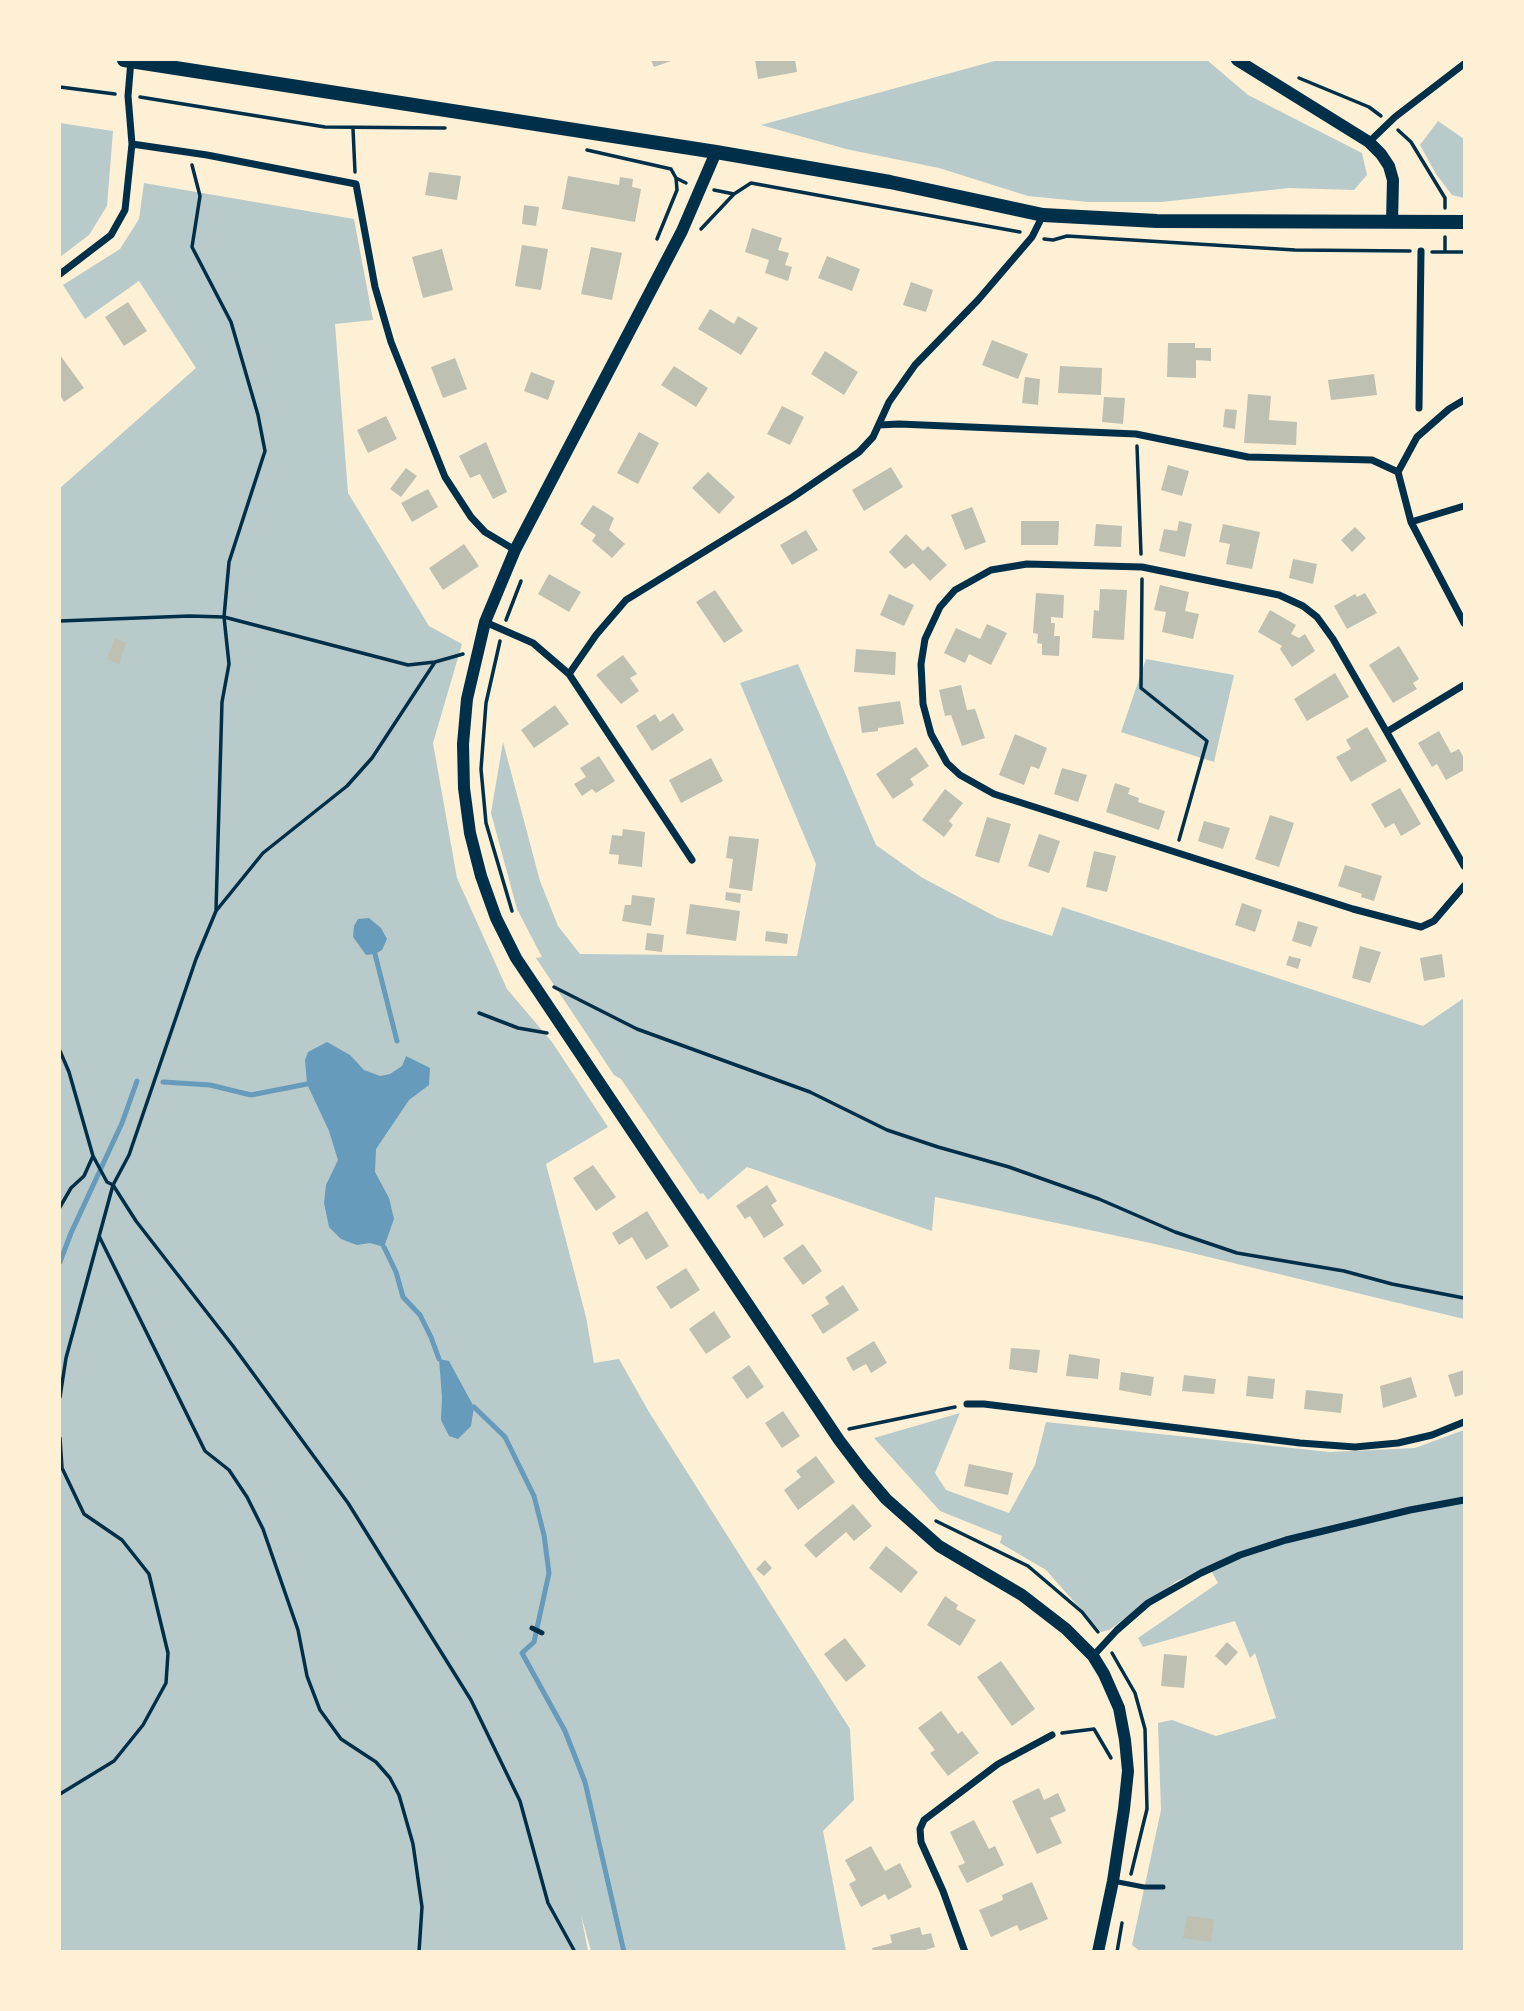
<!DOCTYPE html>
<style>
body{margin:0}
#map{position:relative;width:1524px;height:2011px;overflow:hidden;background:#fdf0d5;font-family:"Alegreya Sans",sans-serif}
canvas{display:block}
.frame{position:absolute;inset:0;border:61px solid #fdf0d5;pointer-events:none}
</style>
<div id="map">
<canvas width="1524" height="2011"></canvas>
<div class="frame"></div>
</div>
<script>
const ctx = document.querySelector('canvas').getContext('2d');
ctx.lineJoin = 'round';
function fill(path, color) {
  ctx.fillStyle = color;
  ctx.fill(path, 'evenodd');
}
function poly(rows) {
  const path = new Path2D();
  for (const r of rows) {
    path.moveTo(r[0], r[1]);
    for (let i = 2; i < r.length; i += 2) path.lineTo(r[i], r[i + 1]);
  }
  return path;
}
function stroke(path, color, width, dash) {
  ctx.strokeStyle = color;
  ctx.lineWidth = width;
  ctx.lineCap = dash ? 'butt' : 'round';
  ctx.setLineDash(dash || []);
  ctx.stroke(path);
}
fill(poly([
 [998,60,1207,60,1248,95,1362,153,1367,175,1354,190,1289,188,1161,202,1088,202,1028,196,939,168,846,149,761,125],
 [1438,121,1464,139,1464,198,1452,195,1436,174,1420,145],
 [60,123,113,131,107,206,89,235,60,257],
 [144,183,354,219,373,320,335,324,348,493,429,626,462,644,433,743,457,878,507,989,552,1042,608,1127,546,1164,586,1317,594,1363,619,1359,649,1412,850,1729,854,1800,823,1831,846,1951,591,1951,581,1915,588,1951,60,1951,60,488,196,368,139,281,85,319,63,285,120,249,139,219],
 [1146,659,1234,675,1214,762,1121,732],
 [798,664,876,845,921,877,998,918,1052,936,1062,907,1423,1026,1464,998,1464,1319,1155,1244,935,1197,932,1231,747,1167,708,1200,703,1193,700,1194,621,1079,614,1075,536,958,542,957,517,909,491,813,503,742,540,881,558,926,580,954,797,956,816,864,740,683],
 [960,1413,935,1473,946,1490,1009,1513,1035,1465,1046,1422,1330,1452,1415,1448,1464,1430,1464,1951,1141,1952,1132,1945,1161,1810,1158,1723,1172,1720,1216,1736,1276,1718,1255,1653,1250,1658,1235,1621,1143,1647,1138,1638,1218,1583,1209,1567,1177,1581,1109,1630,1101,1632,1046,1570,1000,1543,1002,1536,940,1511,874,1438]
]), '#b9caca');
fill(poly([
 [369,918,381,928,387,939,382,950,375,954,366,955,353,937,354,926,358,919],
 [327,1042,350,1055,364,1070,380,1076,390,1074,402,1066,406,1056,430,1068,429,1085,409,1100,376,1149,375,1172,389,1198,394,1219,384,1247,370,1243,357,1245,341,1239,329,1227,324,1203,326,1185,338,1160,329,1131,307,1084,305,1060,308,1052],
 [439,1359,449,1361,474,1407,471,1426,458,1439,449,1436,441,1420,442,1397]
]), '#669bbc');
stroke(poly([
 [375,954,397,1041],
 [163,1082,210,1085,251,1095,307,1084],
 [384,1247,396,1272,403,1297,420,1315,431,1337,439,1359],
 [60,1262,71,1233,122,1123,137,1081],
 [474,1407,505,1437,534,1496,544,1535,549,1573,534,1642,522,1653,565,1731,585,1782,624,1952]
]), '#669bbc', 5);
fill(poly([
 [651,60,674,60,654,67],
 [755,60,795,60,797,72,758,79],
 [429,172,461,176,457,200,425,195],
 [568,176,619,185,620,177,633,179,632,187,641,189,635,222,562,209],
 [524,205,539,207,536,226,522,224],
 [752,228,782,238,778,250,789,253,785,265,792,267,788,281,765,273,769,260,745,252],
 [522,245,548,249,541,290,515,286],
 [591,247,622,253,612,300,581,294],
 [442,249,453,290,423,298,412,257],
 [827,256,860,269,852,291,818,278],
 [911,282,933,290,926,312,903,305],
 [128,302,147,331,124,346,105,317],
 [710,309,734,324,738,316,758,328,741,355,698,329],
 [992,340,1028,354,1018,379,982,365],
 [1168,343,1195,343,1195,348,1211,348,1211,361,1196,360,1196,378,1167,377],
 [825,351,858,372,844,395,811,374],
 [60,355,84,388,64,402,60,395],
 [455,358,467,389,443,398,431,367],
 [674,366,708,388,696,407,661,385],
 [1060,366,1102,368,1101,395,1058,393],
 [531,372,555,381,548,400,524,391],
 [1374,374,1377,395,1331,400,1328,380],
 [1025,377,1040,379,1038,405,1022,403],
 [1248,394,1271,396,1269,420,1297,422,1296,445,1244,443],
 [1104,397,1125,398,1123,424,1102,422],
 [782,406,804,417,790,445,767,434],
 [1225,409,1237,410,1235,429,1223,427],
 [386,416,397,439,368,453,357,430],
 [639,432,659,443,638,484,617,473],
 [486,442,507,492,493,499,480,474,470,478,459,456],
 [1168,465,1189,471,1182,496,1161,490],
 [891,467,903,487,864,511,852,490],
 [406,468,417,476,401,497,390,489],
 [708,472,735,497,719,514,692,488],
 [428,489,438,507,412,522,401,503],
 [593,505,614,518,609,530,625,544,612,558,592,541,596,535,580,524],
 [972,507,986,542,965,550,951,515],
 [1021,521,1059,521,1058,545,1021,545],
 [1179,521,1192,524,1185,557,1159,551,1164,529,1177,531],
 [1096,524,1122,526,1121,547,1094,546],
 [1223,524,1260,532,1252,569,1226,564,1230,544,1219,542],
 [1355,527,1366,538,1352,552,1341,540],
 [806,530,818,550,792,565,780,545],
 [906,534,923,551,928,546,947,565,930,581,913,563,905,569,889,552],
 [464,544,479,566,443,590,429,568],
 [1293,559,1317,564,1313,584,1289,578],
 [549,574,581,592,569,612,538,594],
 [1160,585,1189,592,1185,611,1199,614,1193,639,1162,632,1166,612,1154,610],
 [1100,589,1127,590,1124,640,1092,638,1094,610,1099,611],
 [715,590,743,631,724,643,696,602],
 [1036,593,1064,595,1063,618,1051,617,1051,623,1055,623,1054,636,1060,636,1059,656,1042,655,1042,644,1037,643,1038,634,1033,633],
 [1365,593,1377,613,1347,629,1334,606,1355,594,1357,597],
 [889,594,914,605,904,626,880,615],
 [1270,610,1296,625,1291,634,1299,638,1305,634,1315,651,1292,667,1280,649,1282,646,1258,632],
 [987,624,1007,633,991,665,969,654,965,663,944,653,956,628,980,639],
 [115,638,126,643,119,664,107,659],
 [1399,646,1419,679,1413,683,1417,689,1393,703,1369,665],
 [856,649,896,652,895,675,854,672],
 [623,655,637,674,630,678,639,691,621,704,596,675],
 [1335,673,1349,697,1307,721,1294,699],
 [961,685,967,710,975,709,985,738,962,746,951,715,945,716,939,690],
 [900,701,904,724,878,728,878,731,862,733,858,707],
 [555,705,569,724,534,748,521,730],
 [673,713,684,730,652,751,636,726,655,714,660,722],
 [1367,727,1387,761,1351,782,1336,757,1351,749,1346,740],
 [1439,731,1451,753,1459,749,1464,758,1464,770,1446,780,1437,764,1432,767,1418,743],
 [1015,734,1047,748,1039,769,1031,766,1024,785,999,775],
 [916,747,929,766,910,779,914,785,893,799,876,774],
 [599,756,615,781,596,793,592,789,582,796,574,784,586,777,580,768],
 [711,758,723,781,681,803,669,780],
 [1062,768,1087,775,1078,802,1054,794],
 [1115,783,1130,788,1128,794,1139,798,1138,802,1165,811,1159,830,1106,812],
 [1400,788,1421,824,1401,836,1394,823,1385,828,1371,804],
 [945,789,963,803,949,821,953,825,944,837,922,820],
 [1270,815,1294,823,1279,867,1255,859],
 [987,817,1011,824,999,863,975,856],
 [1204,821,1230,828,1223,849,1198,841],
 [623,829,645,832,642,867,618,864,619,855,609,854,612,835,622,836],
 [1039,834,1060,841,1049,873,1028,866],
 [729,836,759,839,752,891,729,888,733,859,726,858],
 [1094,851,1116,856,1107,892,1086,887],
 [1345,865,1382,876,1374,901,1361,897,1362,894,1338,886],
 [726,892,741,894,740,903,725,900],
 [632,895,655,898,651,926,622,921,625,905,631,905],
 [1242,903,1262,910,1255,932,1235,925],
 [690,904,740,911,736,941,686,934],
 [1298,921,1318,927,1311,947,1292,941],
 [766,931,788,934,787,944,765,941],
 [647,933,664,935,662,952,645,950],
 [1360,946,1381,952,1370,983,1352,978],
 [1442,954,1445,977,1424,981,1420,958],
 [1289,956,1301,959,1298,969,1286,965],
 [593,1165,616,1197,596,1211,573,1178],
 [767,1185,777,1201,771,1205,784,1225,764,1238,750,1216,745,1219,736,1206],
 [647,1211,669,1246,646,1260,632,1237,619,1245,612,1233],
 [803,1244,822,1271,803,1285,783,1258],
 [686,1268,700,1290,671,1309,656,1287],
 [843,1285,859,1310,823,1334,811,1315,829,1304,825,1297],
 [714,1311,731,1337,706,1354,689,1329],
 [874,1341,887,1363,871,1373,866,1364,853,1371,846,1358],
 [1011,1348,1040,1350,1037,1373,1009,1369],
 [1069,1354,1100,1359,1098,1379,1066,1376],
 [749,1365,764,1387,747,1399,732,1377],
 [1464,1370,1464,1394,1455,1397,1448,1375],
 [1121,1372,1154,1377,1151,1396,1119,1390],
 [1184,1375,1216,1379,1214,1394,1182,1391],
 [1248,1376,1275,1379,1273,1399,1246,1396],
 [1411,1377,1417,1397,1383,1408,1380,1386],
 [1306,1390,1343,1394,1341,1413,1304,1409],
 [783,1411,800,1436,782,1448,765,1423],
 [816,1456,835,1482,798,1510,784,1490,801,1477,796,1471],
 [969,1464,1013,1473,1008,1495,964,1486],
 [853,1504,872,1526,854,1541,846,1532,816,1558,804,1545],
 [886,1546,918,1572,901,1593,869,1568],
 [765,1560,772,1568,764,1576,756,1569],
 [945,1596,958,1605,956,1609,976,1620,960,1646,927,1625],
 [845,1638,866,1666,846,1682,824,1654],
 [1227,1642,1238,1652,1226,1666,1215,1656],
 [1164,1654,1187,1656,1184,1688,1161,1686],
 [1001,1661,1035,1709,1012,1726,977,1677],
 [941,1711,958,1734,962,1731,979,1753,948,1776,930,1753,935,1750,918,1728],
 [1039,1788,1044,1800,1058,1793,1066,1811,1050,1818,1062,1843,1037,1854,1012,1801],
 [974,1820,989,1849,995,1846,1004,1865,967,1883,958,1866,965,1863,950,1832],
 [871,1846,885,1871,900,1863,912,1887,888,1900,885,1894,861,1907,849,1884,856,1880,845,1860],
 [1032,1882,1048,1919,1020,1931,1017,1925,991,1937,979,1910,1003,1900,1002,1895],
 [1187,1916,1214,1919,1211,1942,1183,1938],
 [920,1927,922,1935,931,1933,935,1947,919,1952,873,1952,872,1948,892,1943,890,1935]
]), '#bec0b2');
stroke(poly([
 [1299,78,1369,107,1381,116],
 [60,87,115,94],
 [140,97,325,127,445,128],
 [353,129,355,172],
 [1398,130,1411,142,1445,198,1445,208],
 [587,150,671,169,676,178,686,183],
 [192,165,200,196,192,247,231,322,258,415,265,451,229,562,224,617,229,664,222,702,216,910],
 [714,190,734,194,751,183,1020,232],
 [701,229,734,194],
 [1445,237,1445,252],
 [657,239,677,190,676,178],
 [1044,239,1053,240,1067,236,1295,250,1410,251],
 [1432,252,1464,252],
 [1137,446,1141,554],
 [1142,579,1141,688,1207,741,1179,840],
 [506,620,521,581],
 [60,621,189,616,224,617,408,665,435,662,463,654],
 [500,641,486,703,481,769,486,823,512,911],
 [554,987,637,1029,810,1092,887,1130,938,1147,1009,1167,1099,1199,1175,1232,1237,1253,1344,1271,1392,1284,1464,1298],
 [479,1013,518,1028,547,1033],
 [60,1051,69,1072,93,1156,107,1182,113,1185,136,1221,233,1346,348,1503,471,1700,520,1801,548,1903,575,1952],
 [60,1207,71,1188,84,1176,93,1156],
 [99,1236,205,1451,229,1470,247,1497,263,1529,298,1630,307,1676,320,1710,341,1739,376,1762,390,1778,399,1795,413,1844,422,1907,419,1952],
 [60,1397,66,1358,113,1185,129,1155,196,959,216,911,263,853,347,786,372,758,435,662],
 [849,1429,955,1407],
 [60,1438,62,1468,84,1514,122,1540,149,1574,168,1653,166,1683,143,1725,114,1761,60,1794],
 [936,1521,1028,1566,1082,1612,1098,1632],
 [1112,1653,1135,1693,1145,1729,1147,1809,1131,1874],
 [1062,1733,1094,1729,1111,1758],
 [1117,1952,1122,1923]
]), '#003049', 3.5);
stroke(poly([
 [532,1628,542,1633],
 [1113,1881,1144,1887,1163,1887]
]), '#003049', 5);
stroke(poly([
 [1369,142,1395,117,1464,64],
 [132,144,207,155,356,184,375,287,391,342,445,477,471,517,485,532,515,550],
 [60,274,111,235,125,210,132,144,128,96,131,60],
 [1464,400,1449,409,1417,437,1398,472,1411,522,1464,623],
 [1419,408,1421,251],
 [879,425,899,424,1136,434,1248,457,1372,460,1398,472],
 [1411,522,1464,506],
 [485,622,533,643,569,674,596,635,626,600,793,497,859,452,873,437,889,402,915,365,978,300,1032,237,1043,215],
 [569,674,692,860],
 [1388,731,1464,685],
 [1464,866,1333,639,1317,617,1303,606,1279,595,1142,567,1027,564,991,570,955,590,940,607,925,639,921,664,923,704,931,734,947,763,960,775,994,794,1353,909,1421,927,1434,921,1464,886],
 [967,1404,984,1404,1300,1443,1355,1447,1398,1443,1432,1435,1464,1422],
 [1093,1656,1117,1630,1148,1603,1201,1573,1240,1555,1286,1540,1410,1510,1464,1500],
 [965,1952,943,1891,921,1842,920,1829,924,1820,998,1764,1052,1735]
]), '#003049', 7);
stroke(poly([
 [1237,60,1369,142,1381,154,1389,166,1393,180,1392,221],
 [716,152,682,231,515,550,485,622,467,699,463,744,464,788,470,833,481,876,496,918,516,958,839,1440,864,1473,886,1499,939,1546,1022,1595,1066,1629,1093,1656,1104,1674,1119,1708,1125,1740,1128,1771,1124,1809,1113,1881,1098,1952]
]), '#003049', 12);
stroke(poly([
 [124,60,716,152,890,182,1043,215,1157,221,1464,222]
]), '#003049', 14);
</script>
